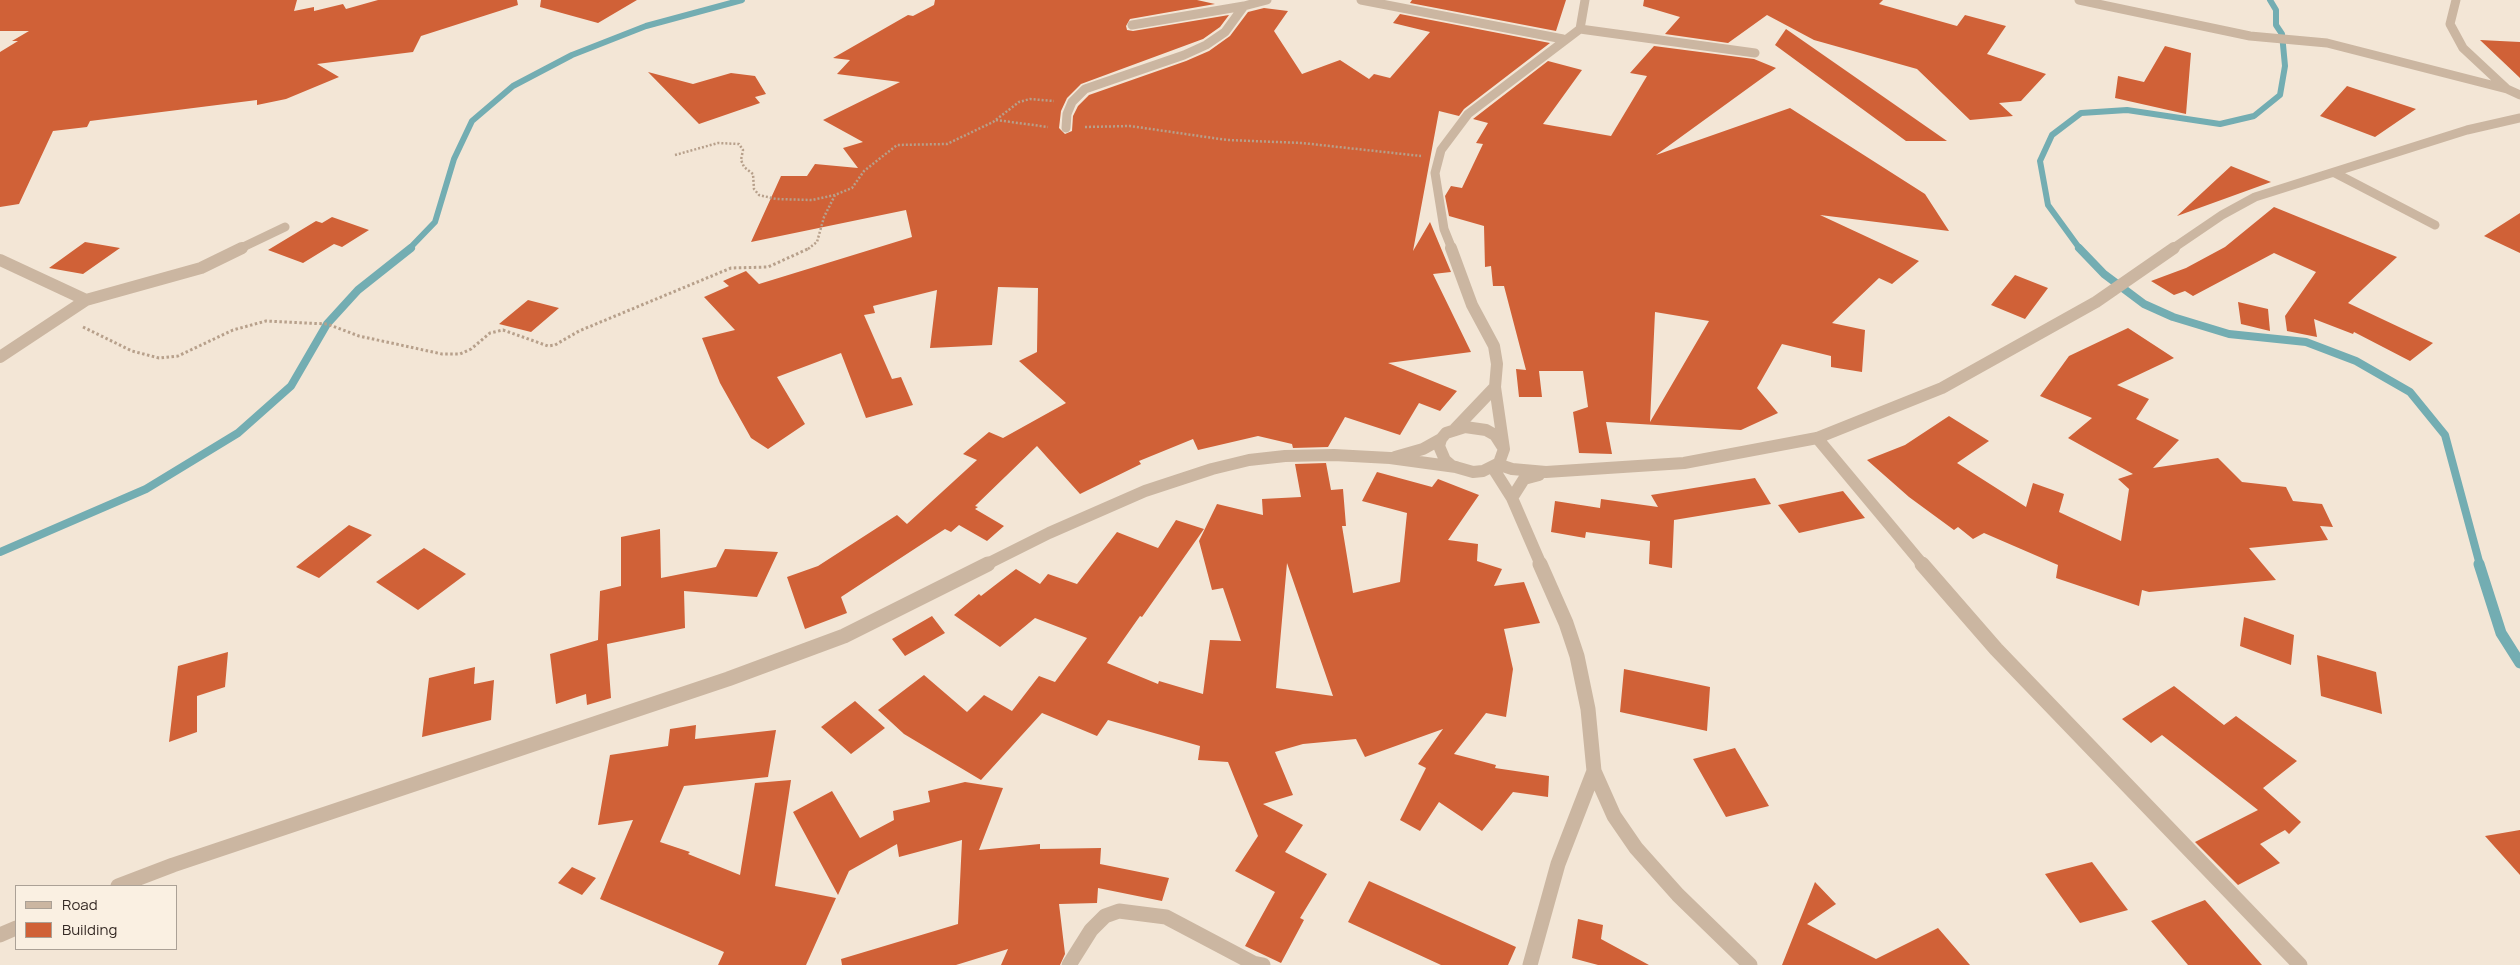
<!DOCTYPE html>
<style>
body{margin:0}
#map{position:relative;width:2520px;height:965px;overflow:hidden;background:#f3e6d6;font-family:Manrope,sans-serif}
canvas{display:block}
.legend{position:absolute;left:15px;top:885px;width:162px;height:65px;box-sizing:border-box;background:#faf0e2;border:1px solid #aba196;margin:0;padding:6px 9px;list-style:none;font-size:15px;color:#352a25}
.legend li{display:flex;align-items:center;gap:10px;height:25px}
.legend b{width:25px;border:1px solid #aba196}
</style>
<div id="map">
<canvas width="2520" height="965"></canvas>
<ul class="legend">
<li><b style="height:6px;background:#cbb6a1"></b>Road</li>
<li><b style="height:14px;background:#d06137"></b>Building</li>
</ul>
</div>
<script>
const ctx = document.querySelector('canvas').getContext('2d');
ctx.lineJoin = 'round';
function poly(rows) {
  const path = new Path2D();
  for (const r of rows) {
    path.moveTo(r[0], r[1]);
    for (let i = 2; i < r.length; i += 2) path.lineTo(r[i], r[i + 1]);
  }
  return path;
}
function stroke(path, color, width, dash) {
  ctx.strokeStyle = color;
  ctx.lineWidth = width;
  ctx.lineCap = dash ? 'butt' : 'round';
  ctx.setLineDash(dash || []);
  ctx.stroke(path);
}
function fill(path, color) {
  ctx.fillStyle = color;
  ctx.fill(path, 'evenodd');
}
stroke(poly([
 [409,249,435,222,454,159,472,121,513,86,572,55,646,26,742,0],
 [2080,249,2048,205,2040,161,2052,135,2081,113,2127,110,2220,124,2254,116,2280,95,2285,66,2282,34,2276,25,2276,10,2270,0]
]), '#73adb2', 6);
stroke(poly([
 [2079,248,2104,274,2144,304,2173,317,2229,334,2306,342,2356,361,2410,392,2445,435,2480,565],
 [0,552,146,489,238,433,291,386,327,324,358,290,411,248]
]), '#73adb2', 8);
stroke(poly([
 [2479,564,2501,633,2520,663]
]), '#73adb2', 11);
fill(poly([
 [0,0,297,0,294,11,314,7,314,11,343,4,346,9,378,0,517,0,518,5,421,36,413,52,317,64,339,77,286,99,257,105,257,100,90,121,87,127,53,131,19,204,0,207,0,52,18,41,12,41,29,31,0,31],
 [541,0,637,0,598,23,540,7],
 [935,0,1197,0,1215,4,1130,19,1126,26,1127,30,1133,31,1229,15,1220,27,1203,39,1081,84,1067,98,1061,111,1059,128,1065,134,1072,131,1073,116,1078,106,1089,95,1186,61,1209,51,1230,36,1248,12,1264,8,1288,11,1274,31,1302,74,1340,60,1369,79,1374,74,1390,78,1430,32,1393,23,1400,14,1550,43,1464,109,1459,116,1439,111,1413,251,1430,222,1451,272,1433,274,1471,352,1388,363,1457,391,1440,411,1419,403,1400,435,1345,417,1328,447,1293,448,1292,444,1258,436,1198,450,1193,439,1139,461,1141,464,1080,494,1037,446,975,506,978,507,975,509,1004,526,987,541,959,525,951,532,945,529,841,597,847,613,805,629,787,577,818,566,897,515,907,524,977,460,963,454,989,432,1003,438,1066,403,1019,361,1037,352,1038,288,998,287,992,345,930,348,937,290,873,306,875,313,864,315,892,379,901,377,913,405,866,418,841,353,777,377,805,424,768,449,751,438,720,383,702,338,735,330,704,297,729,286,723,281,746,271,759,284,912,237,906,210,751,242,781,176,807,176,815,164,858,168,843,148,863,142,823,120,900,82,837,74,850,60,833,58,908,15,913,16,934,5],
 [1412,0,1566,0,1556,31,1410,3],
 [1644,0,1883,0,1879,4,1957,26,1965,15,2006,26,1987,54,2046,74,2021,101,1999,103,2013,116,1970,120,1917,69,1814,40,1767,15,1728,43,1665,34,1680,17,1643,6],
 [1786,29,1947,141,1906,141,1775,45],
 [2480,40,2520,42,2520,78],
 [1654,46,1754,59,1776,68,1656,155,1790,108,1925,194,1949,231,1820,215,1919,261,1892,284,1879,278,1832,323,1865,330,1862,372,1831,367,1831,356,1782,344,1757,388,1778,413,1741,430,1606,422,1612,454,1579,453,1573,412,1588,407,1583,371,1539,371,1542,397,1519,397,1516,369,1526,370,1504,286,1493,286,1491,266,1485,267,1484,226,1449,216,1445,196,1451,186,1462,188,1483,144,1476,143,1488,123,1473,119,1548,61,1582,70,1543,124,1611,136,1647,76,1630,73],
 [1655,312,1709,321,1650,422],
 [2165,46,2191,53,2186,114,2115,98,2118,76,2144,82],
 [648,72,693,84,731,73,755,76,766,94,755,97,760,103,699,124],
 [2347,86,2416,109,2375,137,2320,116],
 [2231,166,2271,182,2177,216],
 [2274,207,2397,257,2348,303,2433,343,2410,361,2354,332,2353,334,2314,319,2317,337,2287,331,2285,316,2316,272,2274,253,2193,296,2185,291,2174,295,2151,281,2186,268,2225,247],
 [2520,213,2520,253,2484,236],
 [332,217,369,230,342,247,334,244,303,263,268,250,316,221,322,223],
 [85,242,120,248,83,274,49,268],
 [2015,275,2048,288,2025,319,1991,305],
 [528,300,559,308,531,332,499,324],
 [2238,302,2268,309,2270,331,2241,324],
 [2128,328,2174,358,2117,385,2149,399,2136,419,2179,440,2153,468,2218,458,2242,482,2286,487,2293,501,2322,504,2333,527,2320,526,2328,540,2249,548,2276,580,2149,592,2142,590,2139,606,2056,578,2058,565,1984,533,1973,539,1958,527,1954,530,1909,497,1867,460,1905,445,1949,416,1989,441,1957,463,2026,507,2033,483,2064,494,2059,512,2121,541,2129,489,2118,479,2133,474,2068,438,2092,418,2040,396,2069,356],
 [1326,463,1331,490,1343,489,1346,526,1342,526,1353,593,1400,582,1407,513,1362,501,1377,472,1432,487,1438,479,1479,495,1448,540,1478,544,1477,561,1502,569,1494,586,1524,582,1540,623,1504,629,1513,669,1506,717,1486,713,1454,754,1496,765,1495,768,1549,776,1548,797,1513,792,1482,831,1439,802,1420,831,1400,820,1426,768,1418,764,1443,729,1365,757,1356,739,1303,744,1275,752,1293,795,1263,804,1303,825,1285,852,1327,874,1300,918,1304,920,1281,963,1245,946,1275,892,1235,871,1258,836,1228,762,1198,760,1200,746,1108,720,1097,736,1042,713,981,780,904,734,878,710,924,675,967,712,984,695,1012,711,1039,676,1055,682,1087,638,1035,618,1000,647,954,615,979,594,981,596,1016,569,1040,584,1048,574,1077,584,1117,532,1158,548,1176,520,1204,529,1142,617,1140,616,1107,663,1158,684,1159,681,1203,694,1210,640,1241,641,1223,588,1212,590,1199,541,1217,504,1263,515,1262,499,1301,497,1295,464],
 [1287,563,1333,696,1276,688],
 [1755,478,1771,504,1674,520,1672,568,1649,564,1650,541,1586,532,1585,538,1551,532,1555,501,1600,508,1601,499,1658,507,1651,495],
 [1843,491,1865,518,1799,533,1778,505],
 [349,525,372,535,319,578,296,567],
 [660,529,661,578,716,567,725,549,778,552,757,597,684,591,685,628,607,644,611,698,587,705,586,694,556,704,550,654,598,640,600,591,621,586,621,537],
 [424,548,466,574,418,610,376,582],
 [932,616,945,633,905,656,892,639],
 [2244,617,2294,635,2291,665,2240,646],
 [228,652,225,687,197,696,197,732,169,742,178,666],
 [2317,655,2376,672,2382,714,2321,696],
 [475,667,474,684,494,680,491,720,422,737,429,678],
 [1624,669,1710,687,1707,731,1620,712],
 [2174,686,2224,725,2236,716,2297,761,2263,788,2301,822,2289,834,2285,830,2260,844,2280,863,2238,885,2195,842,2258,810,2162,735,2151,743,2122,719],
 [855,701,885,728,851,754,821,727],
 [696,725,695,739,776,730,768,777,684,786,660,842,690,852,688,854,740,875,755,783,791,780,775,886,836,898,806,965,718,965,724,952,600,899,633,820,598,825,610,755,668,746,670,729],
 [1735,748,1769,806,1726,817,1693,759],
 [965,782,1003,788,979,850,1040,844,1040,849,1101,848,1100,864,1169,878,1162,901,1098,888,1097,903,1059,904,1065,954,1060,965,1001,965,1008,949,956,965,842,965,841,959,958,924,962,840,899,857,897,844,849,871,838,895,793,812,832,791,860,838,894,820,893,811,930,802,928,791],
 [2520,830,2520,875,2485,836],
 [2092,862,2128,910,2080,923,2045,874],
 [572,867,596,878,582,895,558,883],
 [1369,881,1516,947,1508,965,1441,965,1348,922],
 [1815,882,1836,904,1807,924,1876,959,1938,928,1970,965,1782,965],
 [2205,900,2262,965,2188,965,2151,921],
 [1578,919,1603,925,1601,939,1649,965,1598,965,1572,958]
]), '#d06137');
stroke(poly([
 [996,120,1048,127],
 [1085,127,1130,126,1227,140,1302,143,1421,156],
 [675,155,718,143,739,144,743,150,741,160,744,167,753,174,754,189,759,195,776,199,812,200,835,195,852,188,864,171,897,145,947,144,993,122,1019,102,1030,99,1054,101],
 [808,249,817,242,824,217,835,195]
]), '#b7a08b', 2.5, [2, 2]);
stroke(poly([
 [83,327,132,351,159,358,178,356,233,330,266,321,327,324,359,336,442,354,460,354,471,349,490,333,503,330,548,346,555,345,579,331,731,268,768,267,810,248]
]), '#b7a08b', 3, [2.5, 2.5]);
stroke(poly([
 [1361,0,1563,39],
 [2079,0,2250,36,2327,43,2507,89],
 [2456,0,2450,24,2463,48,2507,89,2520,95],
 [1132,25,1244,6],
 [1580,29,1755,53],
 [1066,128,1067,114,1072,102,1085,89,1184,55,1206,45,1225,32,1244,6,1267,0],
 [2335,173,2435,225],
 [239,249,285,227],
 [1452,249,1444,229,1435,173,1441,150,1468,114,1580,29,1585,0],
 [2172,249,2222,215,2255,197,2467,130,2520,118]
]), '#cbb6a1', 9);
stroke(poly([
 [1451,248,1472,305,1494,346,1497,364,1495,387,1504,449],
 [0,260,86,300],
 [0,357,86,300,201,268,242,248],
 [1465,427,1486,430,1495,435,1504,449,1499,463,1483,471,1473,472,1452,466,1445,460,1439,446,1441,439,1446,433,1465,427],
 [1455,429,1495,387],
 [1817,438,1923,565],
 [1395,457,1423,449,1441,439],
 [1497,464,1512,469,1546,472,1684,463,1817,438,1942,388,2096,302,2174,248],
 [1493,468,1512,498,1541,565],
 [1512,498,1524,479,1539,475],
 [985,565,1049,533,1145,491,1212,469,1249,460,1285,456,1334,455,1390,458,1456,467]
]), '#cbb6a1', 12);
stroke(poly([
 [1540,564,1566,623,1577,656,1588,709,1594,771,1614,816,1636,848,1678,895,1750,965],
 [1922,564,1996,649,2300,965],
 [118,886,173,865,728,679,844,636,988,564],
 [0,935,16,928],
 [1069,965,1091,930,1105,916,1119,911,1166,917,1253,963,1263,965],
 [1530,965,1558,864,1594,771]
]), '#cbb6a1', 15);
</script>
